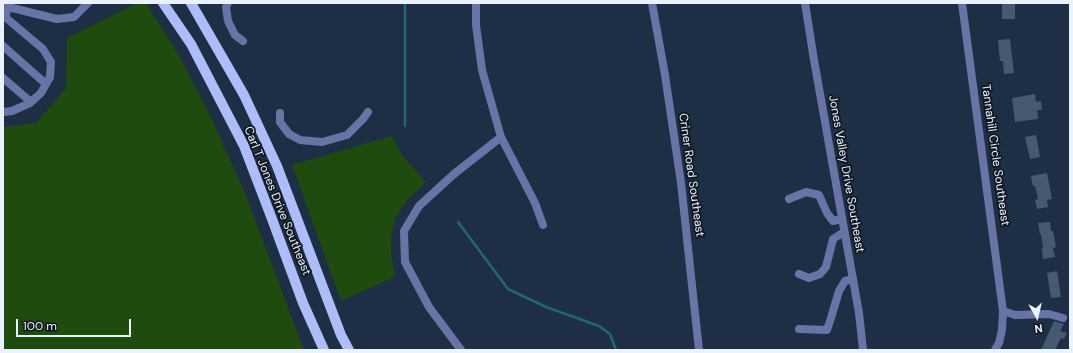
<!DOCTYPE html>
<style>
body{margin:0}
#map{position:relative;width:1073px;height:353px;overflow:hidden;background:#1e2f45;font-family:"DM Sans",sans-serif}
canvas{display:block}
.frame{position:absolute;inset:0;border:4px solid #e9f2fd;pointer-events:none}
.north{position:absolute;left:1017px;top:297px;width:40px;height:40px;-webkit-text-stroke:3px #0f1720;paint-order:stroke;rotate:172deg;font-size:11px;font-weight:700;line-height:16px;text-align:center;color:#e9f2fd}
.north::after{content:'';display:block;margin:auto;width:14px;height:18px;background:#e9f2fd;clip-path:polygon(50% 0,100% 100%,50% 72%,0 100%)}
.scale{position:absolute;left:16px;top:319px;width:115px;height:18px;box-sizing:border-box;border:2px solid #e9f2fd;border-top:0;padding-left:5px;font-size:12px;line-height:14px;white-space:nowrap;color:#e9f2fd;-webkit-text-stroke:3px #0f1720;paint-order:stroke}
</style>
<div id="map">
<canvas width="1073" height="353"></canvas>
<div class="frame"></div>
<div class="north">N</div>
<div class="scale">100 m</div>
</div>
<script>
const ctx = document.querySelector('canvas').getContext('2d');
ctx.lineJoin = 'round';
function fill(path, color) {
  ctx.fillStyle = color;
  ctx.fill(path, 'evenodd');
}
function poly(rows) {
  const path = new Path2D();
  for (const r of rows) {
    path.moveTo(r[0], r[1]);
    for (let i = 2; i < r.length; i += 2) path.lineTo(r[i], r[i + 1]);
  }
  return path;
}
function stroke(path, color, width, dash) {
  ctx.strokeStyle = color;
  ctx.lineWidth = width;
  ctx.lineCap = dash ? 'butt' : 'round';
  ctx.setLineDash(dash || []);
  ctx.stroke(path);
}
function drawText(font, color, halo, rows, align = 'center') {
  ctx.font = font + ' "DM Sans",sans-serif';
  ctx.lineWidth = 3.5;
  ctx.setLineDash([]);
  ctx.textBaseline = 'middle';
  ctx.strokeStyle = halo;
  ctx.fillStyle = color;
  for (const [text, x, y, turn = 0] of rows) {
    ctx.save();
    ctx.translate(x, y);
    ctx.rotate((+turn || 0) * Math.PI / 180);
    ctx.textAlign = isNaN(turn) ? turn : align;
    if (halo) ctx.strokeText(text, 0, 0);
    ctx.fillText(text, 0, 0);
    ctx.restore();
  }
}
fill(poly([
 [137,3,146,3,178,54,208,111,245,193,304,350,3,350,3,127,36,123,66,88,67,38],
 [392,136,402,155,426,182,408,199,396,217,391,236,391,252,395,277,341,301,292,165]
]), '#204b0e');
stroke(poly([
 [405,126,405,3],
 [458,222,508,289,546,307,599,326,610,334,616,350]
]), '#22676c', 2.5);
fill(poly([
 [1002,3,1015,3,1015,19,1002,19],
 [1010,39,1014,73,1004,74,1003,61,1000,61,998,40],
 [1035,94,1036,102,1041,101,1042,110,1037,110,1038,119,1015,122,1012,98],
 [1036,135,1040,157,1030,159,1025,137],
 [1047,173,1052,199,1047,200,1048,207,1037,209,1035,200,1038,199,1035,186,1033,186,1031,176],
 [1050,222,1051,231,1053,231,1056,247,1053,248,1055,257,1043,259,1042,248,1043,248,1041,234,1040,234,1038,223],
 [1057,271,1061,297,1051,298,1047,273],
 [1054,321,1064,324,1060,331,1067,333,1064,339,1061,338,1055,350,1041,350]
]), '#475971');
stroke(poly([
 [228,3,226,7,228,21,235,35,243,41],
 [476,3,476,25,482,70,501,137,535,203,543,225],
 [652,3,665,75,681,183,699,350],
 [805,3,814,60,859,313,863,350],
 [962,3,1003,311,1002,330,999,343,995,350],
 [4,6,57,19,74,17,88,3],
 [3,46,46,84],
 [3,78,31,102],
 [3,112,12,111,30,103,41,93,50,77,51,62,43,49,5,17,8,7],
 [280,113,280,122,289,134,300,140,322,142,347,135,363,119,368,112],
 [789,199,806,192,819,195,827,213,833,221,842,219],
 [799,274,809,278,820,274,826,267,833,239,844,232],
 [1003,311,1015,315,1049,314,1063,318],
 [799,329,827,330,831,318,839,291,845,281,853,279],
 [461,350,429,307,405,262,404,231,419,206,454,174,501,137]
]), '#6874a5', 8);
stroke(poly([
 [163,3,191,44,244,146,272,219,303,303,324,350],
 [191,3,244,95,277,166,341,335,349,350]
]), '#adbdf9', 10);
drawText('12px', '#e9f2fd', '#0f1720', [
 ["Tannahill Circle Southeast",995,155,82],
 ["Jones Valley Drive Southeast",846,174,80],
 ["Criner Road Southeast",691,175,82],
 ["Carl T Jones Drive Southeast",277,201,68]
]);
</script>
